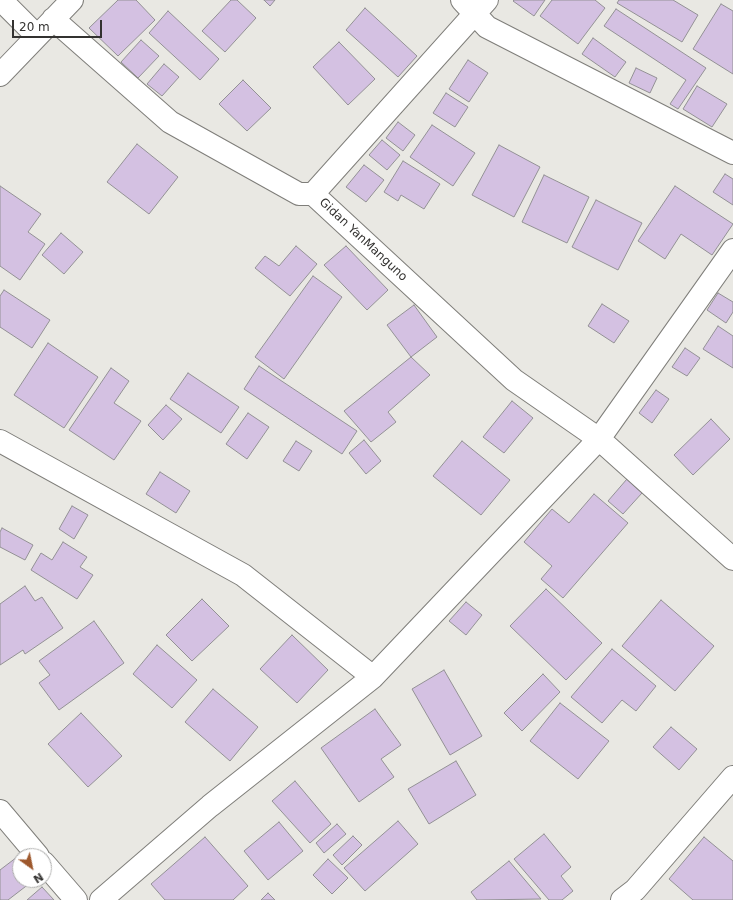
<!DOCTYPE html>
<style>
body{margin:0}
#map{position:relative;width:733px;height:900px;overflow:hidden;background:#e9e8e3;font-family:"DejaVu Sans",sans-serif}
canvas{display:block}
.north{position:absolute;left:12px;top:848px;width:40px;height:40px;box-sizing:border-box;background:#fff;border:1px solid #adadac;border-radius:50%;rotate:147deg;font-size:11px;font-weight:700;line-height:16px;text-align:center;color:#333230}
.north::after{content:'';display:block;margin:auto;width:14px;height:18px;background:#9e582d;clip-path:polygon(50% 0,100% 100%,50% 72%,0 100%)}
.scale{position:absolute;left:12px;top:20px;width:90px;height:18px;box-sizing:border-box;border:2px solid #333230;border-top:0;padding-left:5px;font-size:12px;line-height:14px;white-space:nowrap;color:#333230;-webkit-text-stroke:3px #fff;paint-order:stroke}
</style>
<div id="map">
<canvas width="733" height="900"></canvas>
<div class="north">N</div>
<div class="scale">20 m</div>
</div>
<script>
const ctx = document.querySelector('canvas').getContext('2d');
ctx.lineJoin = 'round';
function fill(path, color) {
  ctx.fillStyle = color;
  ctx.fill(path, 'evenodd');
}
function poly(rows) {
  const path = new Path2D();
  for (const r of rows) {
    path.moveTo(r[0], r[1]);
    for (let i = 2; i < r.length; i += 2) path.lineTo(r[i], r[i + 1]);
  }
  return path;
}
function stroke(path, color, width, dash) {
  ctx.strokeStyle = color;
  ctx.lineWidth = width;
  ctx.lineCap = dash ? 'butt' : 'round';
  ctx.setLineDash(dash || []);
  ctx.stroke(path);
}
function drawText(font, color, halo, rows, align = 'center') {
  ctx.font = font + ' "DejaVu Sans",sans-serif';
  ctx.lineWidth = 4;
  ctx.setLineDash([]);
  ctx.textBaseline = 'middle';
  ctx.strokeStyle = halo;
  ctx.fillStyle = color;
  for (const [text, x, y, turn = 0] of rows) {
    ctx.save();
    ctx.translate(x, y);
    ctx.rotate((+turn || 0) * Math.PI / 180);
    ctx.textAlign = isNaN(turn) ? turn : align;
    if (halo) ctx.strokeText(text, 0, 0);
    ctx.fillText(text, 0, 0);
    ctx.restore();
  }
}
const building = poly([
 [118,0,136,0,155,20,118,56,89,28,118,0],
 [231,0,237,0,256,18,225,52,202,31,231,0],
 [264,0,275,0,270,6,264,0],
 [514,0,545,0,534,16,513,1,514,0],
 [552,0,595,0,605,8,578,44,540,16,552,0],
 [619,0,673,0,698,15,682,42,617,3,619,0],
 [721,4,733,11,733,74,693,49,721,4],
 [365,8,417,56,398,77,346,30,365,8],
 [616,9,706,68,678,109,670,104,686,80,604,26,616,9],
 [168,11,219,59,200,80,149,33,168,11],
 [593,38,626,62,615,77,582,54,593,38],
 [141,40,159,56,138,78,121,62,141,40],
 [339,42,375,79,348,105,313,67,339,42],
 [468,60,488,73,469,102,449,89,468,60],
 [164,64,179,77,162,96,147,84,164,64],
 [636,68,657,78,650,93,629,83,636,68],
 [243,80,271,108,247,131,219,104,243,80],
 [697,86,727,104,712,127,683,109,697,86],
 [446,93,468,107,455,127,433,113,446,93],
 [398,122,415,135,403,151,386,138,398,122],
 [432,125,475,153,453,186,410,157,432,125],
 [382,140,400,155,387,170,369,155,382,140],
 [137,144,178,177,149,214,107,182,137,144],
 [499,145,540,167,514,217,472,195,499,145],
 [403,161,440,184,424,209,401,195,398,201,384,192,403,161],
 [364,165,384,180,366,202,346,187,364,165],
 [725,174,733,179,733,205,713,192,725,174],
 [544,175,589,197,567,243,522,222,544,175],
 [0,186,41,214,28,232,45,244,20,280,0,266,0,186],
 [675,186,733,224,712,255,681,234,665,259,638,241,675,186],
 [596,200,642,223,618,270,572,247,596,200],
 [61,233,83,252,64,274,42,255,61,233],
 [296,246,317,264,290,296,255,268,265,256,279,266,296,246],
 [346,246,388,290,367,310,324,265,346,246],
 [313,276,342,297,284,379,255,357,313,276],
 [4,290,50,320,32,348,0,327,0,296,4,290],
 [718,293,733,302,733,312,726,323,707,310,718,293],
 [602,304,629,321,614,343,588,326,602,304],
 [414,305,437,337,411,357,387,325,414,305],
 [718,326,733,336,733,368,703,349,718,326],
 [48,343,98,377,64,428,14,395,48,343],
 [685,348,700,358,687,376,672,367,685,348],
 [411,357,430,375,388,412,396,422,371,442,344,411,411,357],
 [259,366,357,431,342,454,244,389,259,366],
 [111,368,129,381,114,403,141,421,114,460,69,430,111,368],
 [188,373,239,407,221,433,170,399,188,373],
 [656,390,669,399,652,423,639,413,656,390],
 [512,401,533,418,504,453,483,437,512,401],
 [166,405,182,419,163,440,148,425,166,405],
 [248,413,269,427,247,459,226,444,248,413],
 [711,419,730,439,693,475,674,455,711,419],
 [364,440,381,461,366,474,349,453,364,440],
 [296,441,312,451,299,471,283,461,296,441],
 [462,441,510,480,481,515,433,476,462,441],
 [160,472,190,491,176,513,146,494,160,472],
 [627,479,642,493,623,514,608,501,627,479],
 [594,494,628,523,563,598,541,579,552,566,524,542,552,509,569,523,594,494],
 [72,506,88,515,74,539,59,529,72,506],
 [2,528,33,545,25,560,0,547,0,532,2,528],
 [63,542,87,557,80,567,93,575,77,599,31,570,41,553,52,560,63,542],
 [25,586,35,601,42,597,63,628,25,654,23,650,0,665,0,604,25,586],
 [546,589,602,643,566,680,510,626,546,589],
 [202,599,229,626,192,661,166,635,202,599],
 [661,600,714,646,675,691,622,646,661,600],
 [466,602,482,615,466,635,449,621,466,602],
 [94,621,124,663,59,710,39,683,50,675,39,661,94,621],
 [292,635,328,670,297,703,260,669,292,635],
 [157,645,197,680,172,708,133,674,157,645],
 [612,649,656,686,636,711,622,700,602,723,571,697,612,649],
 [444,670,482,736,450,755,412,689,444,670],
 [543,674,560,692,522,731,504,713,543,674],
 [213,689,258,727,230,761,185,722,213,689],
 [560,703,609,741,578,779,530,741,560,703],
 [375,709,401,745,381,759,394,777,359,802,321,748,375,709],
 [81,713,122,756,88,787,48,744,81,713],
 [671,727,697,749,679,770,653,747,671,727],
 [456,761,476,795,429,824,408,789,456,761],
 [295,781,331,824,310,843,272,801,295,781],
 [398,821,418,844,365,891,344,868,398,821],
 [279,822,303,851,268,880,244,851,279,822],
 [337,824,346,834,324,853,316,843,337,824],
 [544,834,571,867,561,876,573,891,562,900,549,900,514,859,544,834],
 [353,836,362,845,342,865,333,855,353,836],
 [205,837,248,886,233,900,165,900,151,884,205,837],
 [704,837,733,861,733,900,693,900,669,879,704,837],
 [21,854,23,856,20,856,20,880,34,880,8,900,0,900,0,870,21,854],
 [328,859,348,878,332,894,313,875,328,859],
 [509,861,541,899,477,900,471,892,509,861],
 [42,887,54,900,27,900,42,887],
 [268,893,275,900,261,900,268,893]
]);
fill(building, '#d4c1e2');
stroke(building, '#939195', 1);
const minor = poly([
 [1,0,37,36],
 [462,0,487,27,733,153],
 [487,0,313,194,514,380,599,439,733,559],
 [53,19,170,122,299,194,313,194],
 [0,75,72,0],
 [0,441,243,575,373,677],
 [0,811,38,856],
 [44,863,76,900],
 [101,900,210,806,373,677,599,439,733,250],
 [622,900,635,890,733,777]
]);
stroke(minor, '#7f7e7a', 24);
stroke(minor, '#fff', 22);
drawText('12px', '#333230', '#fff', [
 ["Gidan YanManguno",363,240,43]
]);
</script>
